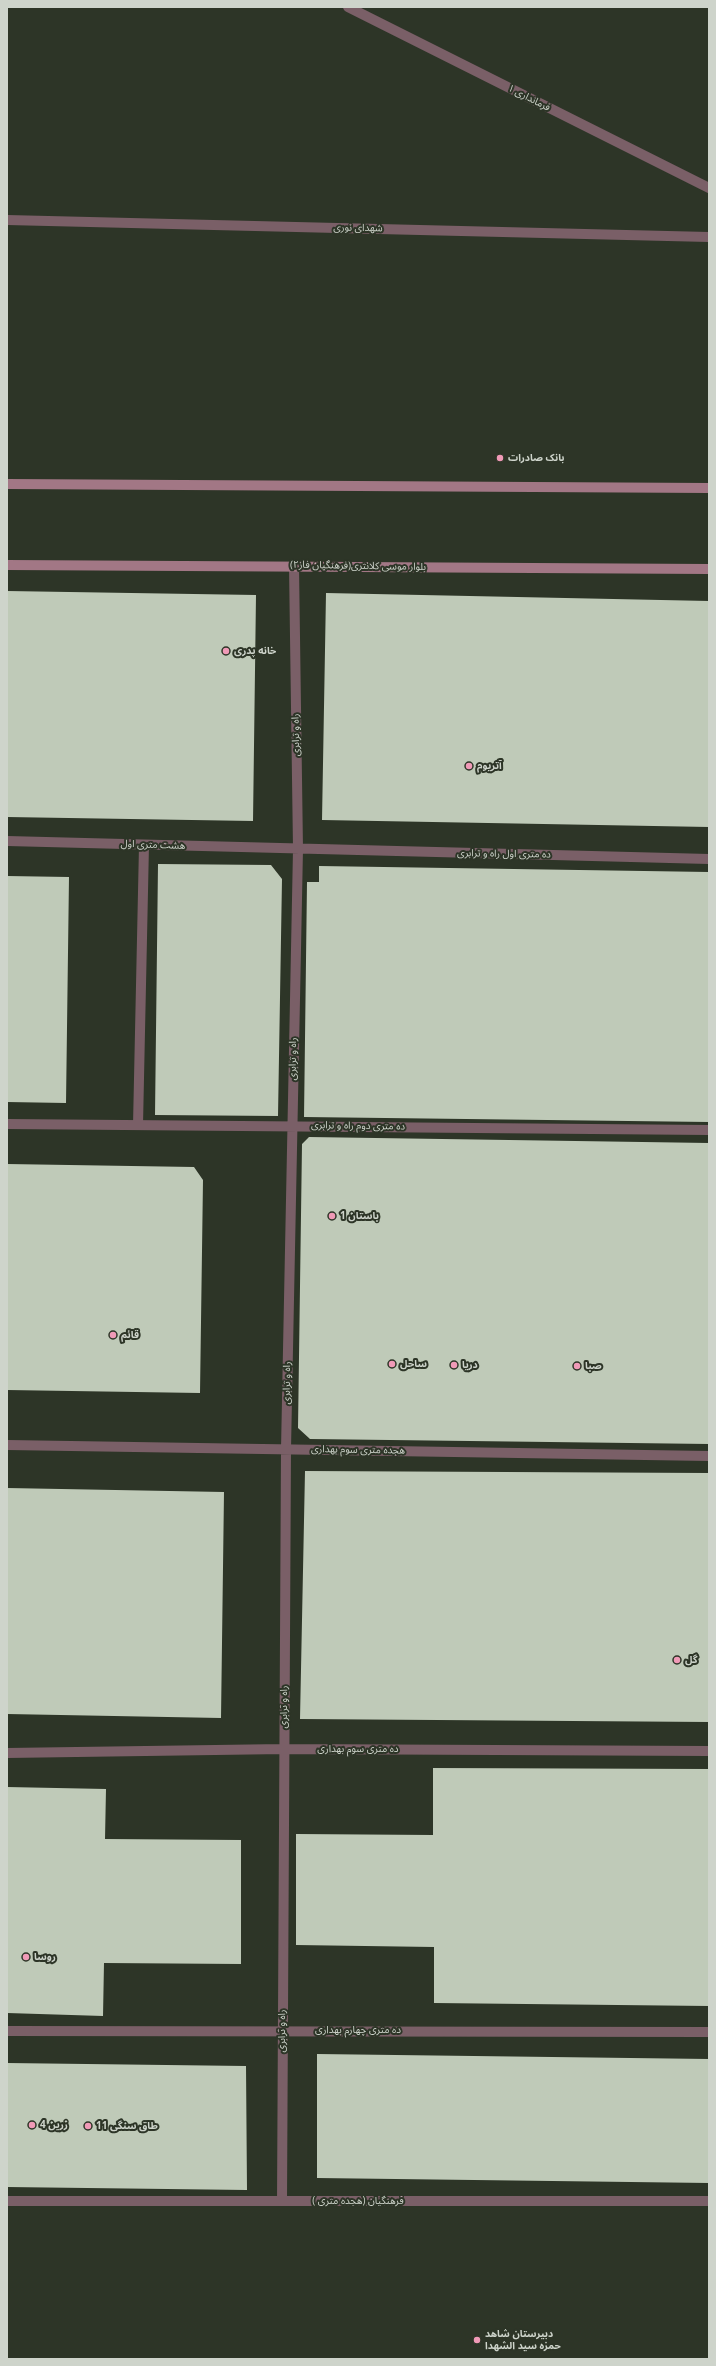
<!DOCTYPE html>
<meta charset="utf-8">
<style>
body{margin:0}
#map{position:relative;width:716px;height:2366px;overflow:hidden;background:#2d3527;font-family:"Open Sans",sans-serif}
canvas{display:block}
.frame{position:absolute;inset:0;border:8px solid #ced4cb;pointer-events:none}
</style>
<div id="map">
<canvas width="716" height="2366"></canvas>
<div class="frame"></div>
</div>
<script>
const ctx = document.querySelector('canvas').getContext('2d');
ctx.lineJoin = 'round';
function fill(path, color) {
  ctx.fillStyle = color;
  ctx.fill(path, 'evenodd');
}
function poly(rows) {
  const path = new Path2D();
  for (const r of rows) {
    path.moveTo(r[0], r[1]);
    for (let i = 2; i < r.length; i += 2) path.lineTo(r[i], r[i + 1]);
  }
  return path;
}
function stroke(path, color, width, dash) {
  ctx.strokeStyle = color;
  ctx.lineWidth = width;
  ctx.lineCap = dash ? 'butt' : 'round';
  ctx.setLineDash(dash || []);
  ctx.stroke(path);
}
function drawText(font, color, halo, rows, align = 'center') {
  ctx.font = font + ' "Open Sans","Noto Sans Arabic",sans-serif';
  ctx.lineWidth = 4;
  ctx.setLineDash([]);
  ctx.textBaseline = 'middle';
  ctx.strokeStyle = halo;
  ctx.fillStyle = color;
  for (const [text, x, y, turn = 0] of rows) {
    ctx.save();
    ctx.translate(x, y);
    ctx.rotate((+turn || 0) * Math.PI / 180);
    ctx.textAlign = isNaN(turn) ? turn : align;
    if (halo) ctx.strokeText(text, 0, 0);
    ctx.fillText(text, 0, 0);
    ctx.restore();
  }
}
fill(poly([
 [7,591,256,595,253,821,7,817],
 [326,593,709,601,709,827,322,820],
 [158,864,271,865,282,879,278,1116,155,1115],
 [319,866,709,872,709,1122,304,1117,307,882,319,882],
 [7,876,69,877,66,1103,7,1102],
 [309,1137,709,1143,709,1444,310,1439,298,1428,302,1144],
 [7,1164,194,1167,203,1180,200,1393,7,1390],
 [305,1471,709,1473,709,1722,300,1719],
 [7,1488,224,1492,221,1718,7,1714],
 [433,1768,709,1769,709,2006,434,2003,434,1947,296,1945,296,1834,433,1835],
 [7,1787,106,1789,105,1839,241,1840,241,1964,104,1963,103,2016,7,2013],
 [317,2054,709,2059,709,2183,317,2178],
 [7,2063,246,2066,247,2190,7,2187]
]), '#bfcab8');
stroke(poly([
 [348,7,709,188],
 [7,220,709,237],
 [7,841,709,859],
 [7,1124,709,1130],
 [138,1125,144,845],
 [7,1445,709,1456],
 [7,1753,284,1749,709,1751],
 [7,2031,709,2032],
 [7,2201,709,2201],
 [282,2201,286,1449,298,849,294,566]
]), '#7a5f67', 10);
stroke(poly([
 [7,484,709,488],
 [7,565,709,569]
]), '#a27785', 10);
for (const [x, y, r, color] of [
 [500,458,4,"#f09ab7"],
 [226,651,4,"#f09ab7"],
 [469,766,4,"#f09ab7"],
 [332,1216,4,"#f09ab7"],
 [113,1335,4,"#f09ab7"],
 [392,1364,4,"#f09ab7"],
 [454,1365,4,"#f09ab7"],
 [577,1366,4,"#f09ab7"],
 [677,1660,4,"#f09ab7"],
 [26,1957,4,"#f09ab7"],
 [32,2125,4,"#f09ab7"],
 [88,2126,4,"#f09ab7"],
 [477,2340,4,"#f09ab7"]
]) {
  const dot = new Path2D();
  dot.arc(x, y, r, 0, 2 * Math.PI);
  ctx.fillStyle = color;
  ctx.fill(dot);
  stroke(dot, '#2d3527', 1.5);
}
drawText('10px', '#ced4cb', '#2d3527', [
 ["فرمانداری ۱",529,98,27],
 ["شهدای نوری",358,228,1],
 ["بلوار موسی کلانتری(فرهنگیان فاز۲)",358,566,1],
 ["راه و ترابری",296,735,-91],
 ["هشت متری اول",153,845,2],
 ["ده متری اول راه و ترابری",504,854,1],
 ["راه و ترابری",293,1059,-89],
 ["ده متری دوم راه و ترابری",358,1126,1],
 ["راه و ترابری",287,1383,-89],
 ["هجده متری سوم بهداری",358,1450,1],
 ["راه و ترابری",284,1707,-90],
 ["ده متری سوم بهداری",358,1749],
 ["ده متری چهارم بهداری",358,2030],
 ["راه و ترابری",282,2031,-90],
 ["فرهنگیان (هجده متری )",358,2201]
]);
drawText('bold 10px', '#ced4cb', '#2d3527', [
 ["بانک صادرات",508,458],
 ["خانه پدری",234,651],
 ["آتریوم",477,766],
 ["باستان 1",340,1216],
 ["قائم",121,1335],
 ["ساحل",400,1364],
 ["دریا",462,1365],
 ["صبا",585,1366],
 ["گل",685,1660],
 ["روسا",34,1957],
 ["زرین 4",40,2125],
 ["طاق سنگی 11",96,2126],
 ["دبیرستان شاهد",485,2334],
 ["حمزه سید الشهدا",485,2346]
], 'left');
</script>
